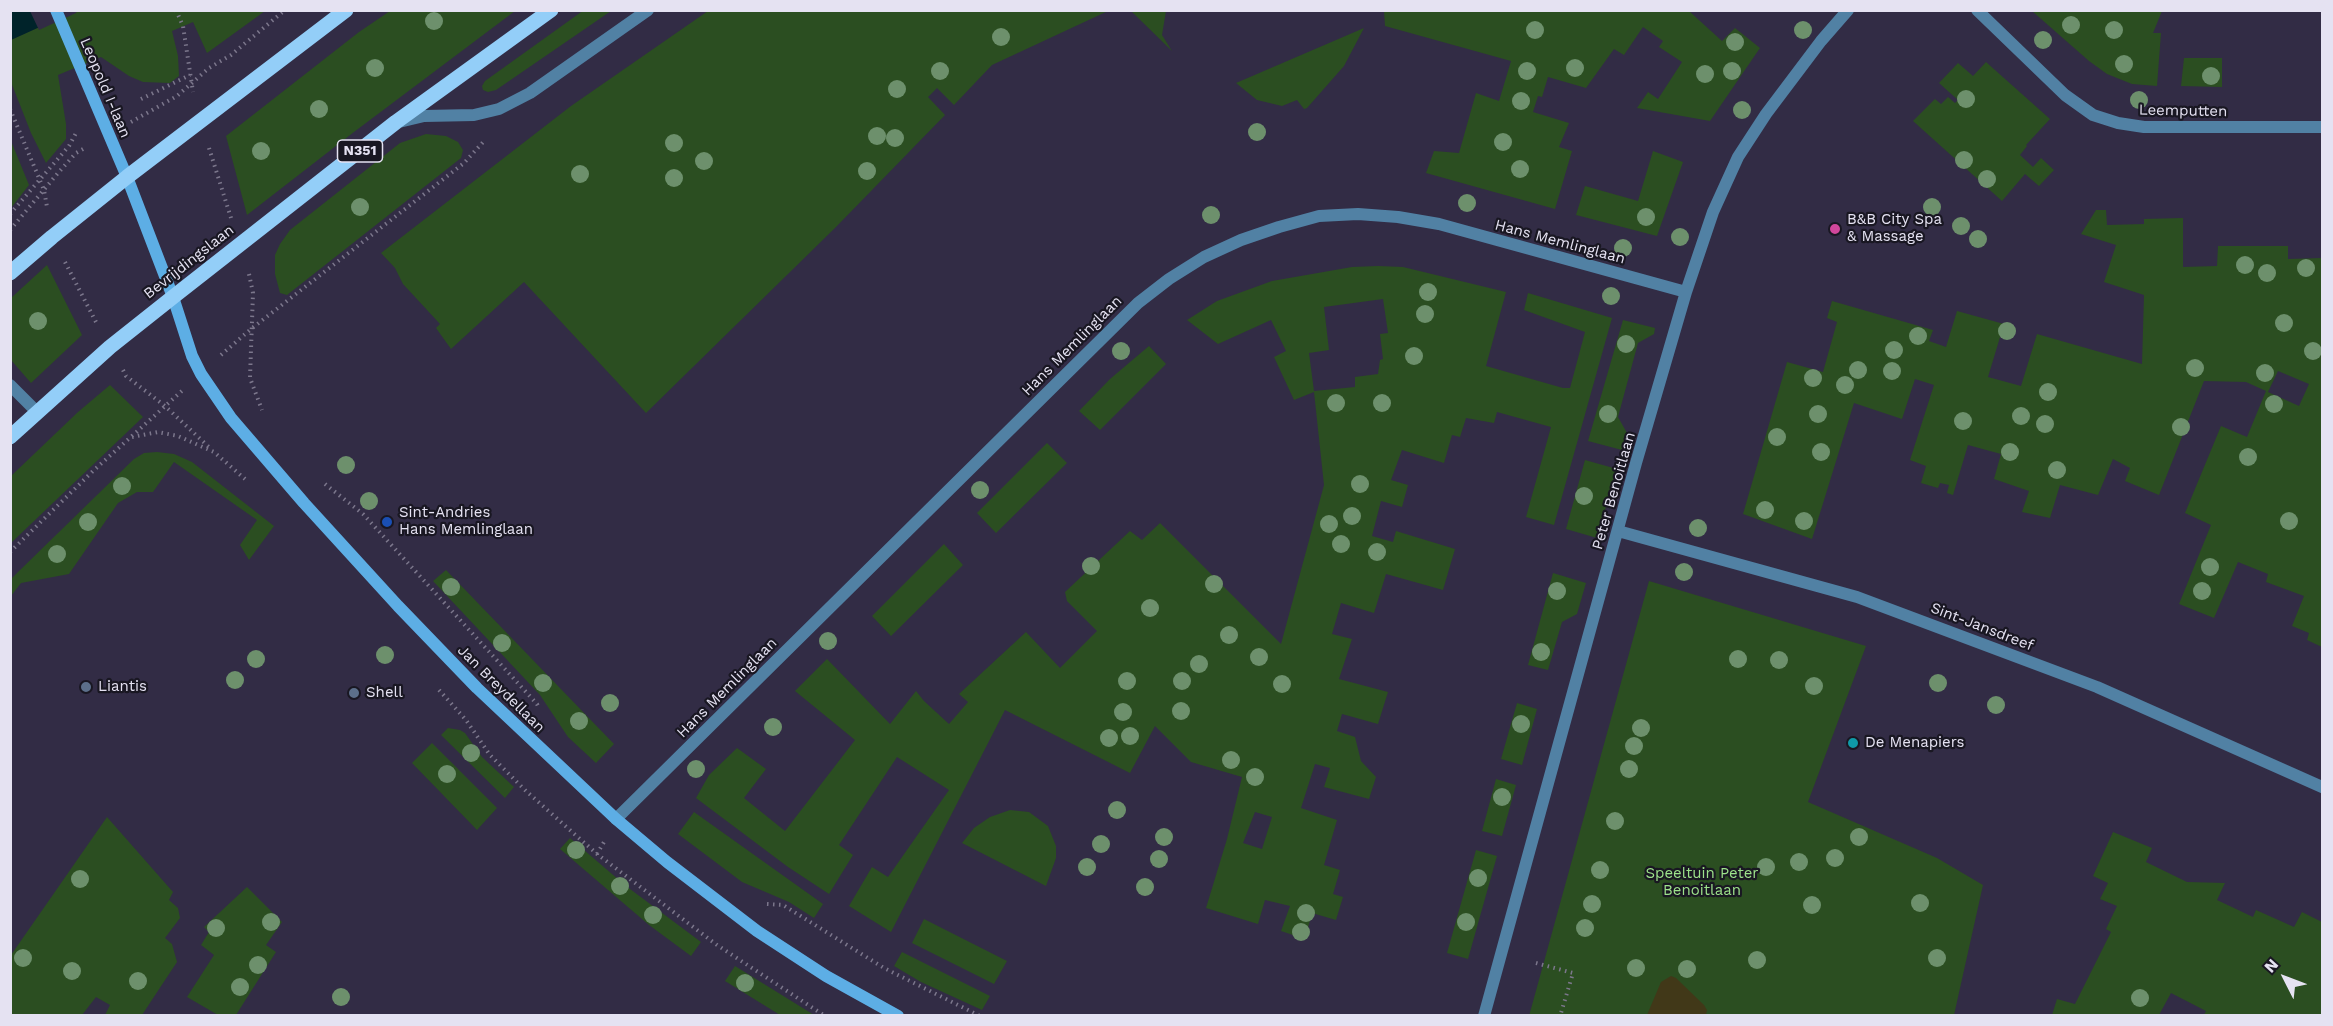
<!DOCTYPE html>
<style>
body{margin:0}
#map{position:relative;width:2333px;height:1026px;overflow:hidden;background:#322c45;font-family:"Work Sans",sans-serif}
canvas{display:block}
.frame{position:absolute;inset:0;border:12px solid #e5e2f2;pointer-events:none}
.north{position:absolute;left:2255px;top:948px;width:60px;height:60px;-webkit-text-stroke:4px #191722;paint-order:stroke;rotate:312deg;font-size:16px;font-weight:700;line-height:24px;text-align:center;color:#e5e2f2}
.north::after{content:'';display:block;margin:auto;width:21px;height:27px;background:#e5e2f2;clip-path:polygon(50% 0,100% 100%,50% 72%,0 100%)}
</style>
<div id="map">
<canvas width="2333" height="1026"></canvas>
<div class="frame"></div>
<div class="north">N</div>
</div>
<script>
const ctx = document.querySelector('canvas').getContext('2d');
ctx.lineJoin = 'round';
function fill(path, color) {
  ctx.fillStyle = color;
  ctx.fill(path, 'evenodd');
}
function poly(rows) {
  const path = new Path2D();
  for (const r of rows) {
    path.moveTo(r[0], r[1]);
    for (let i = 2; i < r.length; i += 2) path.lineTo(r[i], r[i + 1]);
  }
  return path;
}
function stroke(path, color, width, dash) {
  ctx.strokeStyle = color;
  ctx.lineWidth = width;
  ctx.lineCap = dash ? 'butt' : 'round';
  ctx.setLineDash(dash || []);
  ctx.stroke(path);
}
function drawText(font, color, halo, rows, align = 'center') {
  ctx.font = font + ' "Work Sans",sans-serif';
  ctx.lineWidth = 4.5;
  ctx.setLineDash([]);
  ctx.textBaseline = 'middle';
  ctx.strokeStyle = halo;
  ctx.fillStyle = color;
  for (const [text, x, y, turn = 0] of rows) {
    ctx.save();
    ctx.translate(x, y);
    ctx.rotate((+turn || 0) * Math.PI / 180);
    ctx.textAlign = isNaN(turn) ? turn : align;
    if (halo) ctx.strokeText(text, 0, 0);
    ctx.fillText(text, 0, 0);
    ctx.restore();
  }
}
fill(poly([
 [584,10,611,11,496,90,488,92,483,90,482,86,485,81],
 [75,11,265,11,207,53,193,22,172,31,178,56,179,76,170,83,143,82,129,76,101,57,58,75,66,124,66,139,46,163,31,133,11,82,10,40],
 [390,11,515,11,354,132,247,215,226,136,359,32],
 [708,11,1108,11,992,65,954,105,937,88,928,97,945,115,836,227,646,413,524,282,451,349,436,328,440,324,403,284,395,268,381,253,571,106],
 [1131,11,1166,11,1162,35,1172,51],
 [1384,11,1689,11,1722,41,1735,28,1760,48,1710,121,1637,108,1648,92,1658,99,1682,62,1659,47,1663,41,1643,27,1624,55,1614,49,1586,88,1548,77,1542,97,1538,96,1533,112,1569,123,1559,147,1572,151,1555,209,1426,173,1434,151,1459,153,1476,93,1499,101,1511,61,1385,26],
 [2032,11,2162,11,2153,33,2161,33,2157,86,2132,84,2107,74,2089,61],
 [1364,28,1344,66,1307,108,1304,109,1297,100,1282,106,1257,100,1236,83],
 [2184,58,2222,58,2222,87,2181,86],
 [1986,62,2050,119,2026,145,2027,146,2020,155,2033,167,2041,158,2054,170,2039,186,2025,174,2002,201,1913,121,1935,99,1941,104,1948,97,1955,103,1958,100,1939,83,1958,63,1973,76],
 [426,134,446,136,458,142,463,150,461,158,287,295,280,293,275,274,275,255,280,244,290,230,400,143],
 [11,141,29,185,11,208,10,208],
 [1653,151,1683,162,1657,236,1576,215,1585,186,1638,201],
 [2096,210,2106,210,2107,225,2144,224,2144,219,2183,218,2183,267,2217,266,2218,246,2288,246,2288,259,2322,258,2322,647,2307,640,2309,633,2292,626,2304,596,2266,582,2268,574,2238,562,2214,618,2179,604,2211,525,2185,513,2221,426,2247,437,2266,391,2246,382,2204,381,2159,495,2125,481,2130,468,2113,459,2098,495,2060,485,2050,518,2022,512,2029,491,1994,479,2001,454,1968,445,1953,495,1947,493,1949,485,1940,483,1938,488,1921,483,1926,466,1910,460,1934,385,1915,379,1902,419,1854,403,1812,539,1743,514,1787,362,1823,372,1837,322,1827,318,1832,301,1933,330,1929,341,1946,347,1957,311,2004,324,1988,377,2021,386,2037,334,2142,364,2144,295,2104,282,2116,245,2081,234],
 [2278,371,2309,384,2299,406,2268,392],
 [47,265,82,335,31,383,11,360,11,298],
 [1378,266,1403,267,1506,292,1486,366,1563,388,1570,388,1585,332,1524,310,1528,293,1612,318,1554,525,1526,517,1551,427,1497,412,1494,423,1466,418,1460,437,1452,435,1444,463,1402,450,1391,480,1408,485,1402,507,1381,501,1372,536,1393,542,1396,531,1455,549,1443,590,1386,574,1374,613,1341,603,1332,634,1352,639,1339,679,1388,692,1378,724,1342,714,1337,731,1355,737,1361,761,1376,777,1369,799,1324,787,1330,768,1315,764,1301,808,1337,820,1324,865,1340,870,1333,894,1343,897,1336,920,1312,913,1305,939,1281,931,1290,906,1265,900,1258,924,1206,908,1227,839,1242,777,1191,762,1155,726,1130,773,1005,710,891,932,849,906,872,867,888,877,949,790,897,757,839,845,853,855,829,894,788,867,696,798,709,775,737,748,766,769,744,798,785,831,855,740,795,691,827,659,890,724,916,691,924,701,949,724,968,702,959,694,1026,632,1060,668,1097,631,1067,601,1065,592,1130,531,1142,540,1160,523,1281,644,1324,485,1314,392,1294,400,1274,357,1286,351,1271,320,1218,344,1187,320,1217,301,1272,281,1352,267],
 [1383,299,1388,333,1380,334,1383,359,1380,360,1378,374,1355,377,1355,387,1314,391,1309,353,1329,350,1324,307],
 [1255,812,1272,817,1262,849,1243,843],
 [1623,320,1655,328,1654,334,1638,343,1618,417,1627,433,1622,450,1588,441],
 [1149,346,1166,364,1100,430,1079,411,1110,379],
 [110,385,143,417,11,543,11,476,78,412],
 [1047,443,1067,463,996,533,977,513],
 [157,452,174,454,192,462,274,526,249,560,240,545,257,520,174,462,153,492,137,492,118,503,69,574,21,583,11,596,11,579,18,572,134,459,144,453],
 [1585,460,1617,469,1597,538,1566,529],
 [944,544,963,565,891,636,872,616],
 [446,570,614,744,596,763,568,737,540,695,433,581],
 [1553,573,1586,583,1577,614,1562,622,1548,670,1528,665],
 [1649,581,1866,646,1808,802,1937,858,1983,885,1954,1015,1529,1016],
 [1517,703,1537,709,1522,765,1501,759],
 [448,728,460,730,465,733,482,757,514,787,505,798,441,735],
 [432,743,497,808,477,830,412,763],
 [1496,779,1516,785,1502,836,1482,831],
 [1010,810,1029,812,1048,826,1056,846,1056,858,1046,886,962,843,974,828,990,817],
 [694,812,823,904,814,918,789,902,742,882,678,834],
 [107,817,173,892,169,900,178,908,180,918,165,938,172,944,177,962,142,1015,105,1015,110,1005,96,997,82,1015,11,1015,11,955],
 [2113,832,2152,848,2146,862,2187,882,2225,883,2217,900,2253,917,2256,910,2294,927,2302,912,2322,922,2322,1015,2204,1015,2206,1011,2171,993,2159,1015,2052,1015,2057,999,2075,1004,2111,932,2106,929,2117,906,2100,899,2108,883,2093,876],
 [570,838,626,886,701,942,691,956,649,925,560,849],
 [1476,850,1497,856,1468,959,1447,953],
 [247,887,282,922,266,945,276,952,236,1015,218,1015,187,997,214,955,201,945,209,932,204,927],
 [924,919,1007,961,994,984,912,943],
 [902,952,990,996,982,1010,921,982,894,966],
 [735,966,814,1015,780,1015,725,981]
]), '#2b4e21');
fill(poly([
 [1671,976,1676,978,1704,1005,1707,1010,1706,1015,1647,1015,1661,982]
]), '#413818');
fill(poly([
 [11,10,75,11,11,40]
]), '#00232a');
fill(poly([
 [78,10,76,13,39,30,30,11]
]), '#322c45');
stroke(poly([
 [176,10,183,26,193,92],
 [141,99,190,75],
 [10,109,44,190,47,207],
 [131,122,177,96,209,68,231,55,285,10],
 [209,148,231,218],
 [10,214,69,146,76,133],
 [10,230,58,173,76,153,85,148],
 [65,262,97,324],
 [249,274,253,293,250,378,262,410],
 [221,355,251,329,464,163,485,140],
 [123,370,126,376,165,406,211,449],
 [132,437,158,432,178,436,214,452,245,479],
 [325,484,363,514,537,704,539,708],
 [10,552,92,472,183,390],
 [439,690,466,720,490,755,526,791,597,854,717,945,825,1016],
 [597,854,604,842],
 [767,904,783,905,884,968,980,1016],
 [1536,963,1573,973,1561,1013,1563,1016]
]), '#7c778c', 4, [1.5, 4.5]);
stroke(poly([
 [10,385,37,412]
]), '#5181a4', 12);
stroke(poly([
 [1977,10,2065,95,2093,115,2118,123,2144,127,2322,127],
 [399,122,424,116,474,115,499,109,530,93,648,10],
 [1618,531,1857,597,2097,687,2322,787],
 [616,819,1138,303,1169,279,1204,257,1241,240,1279,227,1319,216,1358,214,1398,217,1439,224,1686,292],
 [1484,1016,1636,463,1686,292,1713,212,1738,157,1766,114,1821,41,1848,10]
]), '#5181a4', 12);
stroke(poly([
 [56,10,127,177,173,297,192,356,201,374,231,418,304,503,398,606,477,688,616,819,667,862,757,931,826,976,898,1016]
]), '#5daee5', 12);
stroke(poly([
 [10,273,52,237,127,177,346,10],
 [10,437,110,347,173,297,396,122,551,10]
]), '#93cef8', 15);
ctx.fillStyle = '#6d906c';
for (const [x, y] of [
 [434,21],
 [2071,25],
 [1535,30],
 [1803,30],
 [2114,30],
 [1001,37],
 [2043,40],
 [1735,42],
 [2124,64],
 [375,68],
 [1575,68],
 [940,71],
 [1527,71],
 [1732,71],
 [1705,74],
 [2211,76],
 [897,89],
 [1966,99],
 [2139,100],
 [1521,101],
 [319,109],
 [1742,110],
 [1257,132],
 [877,136],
 [895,138],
 [1503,142],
 [674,143],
 [261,151],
 [1964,160],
 [704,161],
 [1520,169],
 [867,171],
 [580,174],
 [674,178],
 [1987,179],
 [1467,203],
 [360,207],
 [1932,207],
 [1211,215],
 [1646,217],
 [1961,226],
 [1680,237],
 [1978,239],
 [1623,248],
 [2245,265],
 [2306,268],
 [2267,273],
 [1428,292],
 [1611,296],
 [1425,314],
 [38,321],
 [2284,323],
 [2007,331],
 [1918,336],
 [1626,344],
 [1894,350],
 [1121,351],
 [2313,351],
 [1414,356],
 [2195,368],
 [1858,370],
 [1892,371],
 [2265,373],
 [1813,378],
 [1845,385],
 [2048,392],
 [1336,403],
 [1382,403],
 [2274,404],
 [1608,414],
 [1818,414],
 [2021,416],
 [1963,421],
 [2045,424],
 [2181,427],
 [1777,437],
 [1821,452],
 [2010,452],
 [2248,457],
 [346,465],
 [2057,470],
 [1360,484],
 [122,486],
 [980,490],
 [1584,496],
 [369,501],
 [1765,510],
 [1352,516],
 [1804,521],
 [2289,521],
 [88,522],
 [1329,524],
 [1698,528],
 [1341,544],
 [1377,552],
 [57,554],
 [1091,566],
 [2210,567],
 [1684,572],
 [1214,584],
 [451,587],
 [1557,591],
 [2202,591],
 [1150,608],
 [1229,635],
 [828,641],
 [502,643],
 [1541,652],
 [385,655],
 [1259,657],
 [256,659],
 [1738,659],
 [1779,660],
 [1199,664],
 [235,680],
 [1127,681],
 [1182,681],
 [543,683],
 [1938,683],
 [1282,684],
 [1814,686],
 [610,703],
 [1996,705],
 [1181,711],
 [1123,712],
 [579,721],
 [1521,724],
 [773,727],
 [1641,728],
 [1130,736],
 [1109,738],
 [1634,746],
 [471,753],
 [1231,760],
 [696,769],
 [1629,769],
 [447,774],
 [1255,777],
 [1502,797],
 [1117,810],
 [1615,821],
 [1164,837],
 [1859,837],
 [1101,844],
 [576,850],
 [1835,858],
 [1159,859],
 [1799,862],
 [1087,867],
 [1766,867],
 [1600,870],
 [1478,878],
 [80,879],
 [620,886],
 [1145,887],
 [1920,903],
 [1592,904],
 [1812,905],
 [1306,913],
 [653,915],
 [271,922],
 [1466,922],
 [216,928],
 [1585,928],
 [1301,932],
 [23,958],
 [1937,958],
 [1757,960],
 [258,965],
 [1636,968],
 [1687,969],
 [72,971],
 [138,981],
 [745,983],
 [240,987],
 [341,997],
 [2140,998]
]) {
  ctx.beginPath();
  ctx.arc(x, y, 9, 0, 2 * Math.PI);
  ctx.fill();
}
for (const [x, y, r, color] of [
 [1835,229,6,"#d1479c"],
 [387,522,6,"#1a4fb4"],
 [86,687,6,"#5c6f8a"],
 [354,693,6,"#5c6f8a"],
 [1853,743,6,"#0f9aa8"]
]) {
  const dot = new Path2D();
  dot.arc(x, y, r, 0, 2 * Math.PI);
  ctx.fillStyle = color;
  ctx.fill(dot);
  stroke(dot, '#191722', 2);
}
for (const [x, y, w] of [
 [360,151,45]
]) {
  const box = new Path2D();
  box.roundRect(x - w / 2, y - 11, w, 22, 4.5);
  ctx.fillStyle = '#191722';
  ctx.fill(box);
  stroke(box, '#e5e2f2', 1.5);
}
drawText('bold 14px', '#e5e2f2', null, [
 ["N351",360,151]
]);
drawText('15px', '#e5e2f2', '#191722', [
 ["Leopold I-laan",105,88,67],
 ["Leemputten",2183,111,1],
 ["Hans Memlinglaan",1560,242,15],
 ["Bevrijdingslaan",189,262,-38],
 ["Hans Memlinglaan",1072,346,-45],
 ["Peter Benoitlaan",1614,491,-74],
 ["Sint-Jansdreef",1982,627,21],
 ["Hans Memlinglaan",727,688,-45],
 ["Jan Breydellaan",501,689,45]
]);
drawText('15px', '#e5e2f2', '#191722', [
 ["B&B City Spa",1847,220],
 ["& Massage",1847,237],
 ["Sint-Andries",399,513],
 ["Hans Memlinglaan",399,530],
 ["Liantis",98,687],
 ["Shell",366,693],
 ["De Menapiers",1865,743]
], 'left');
drawText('15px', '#9de28b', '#191722', [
 ["Speeltuin Peter",1702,874],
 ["Benoitlaan",1702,891]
]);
</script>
